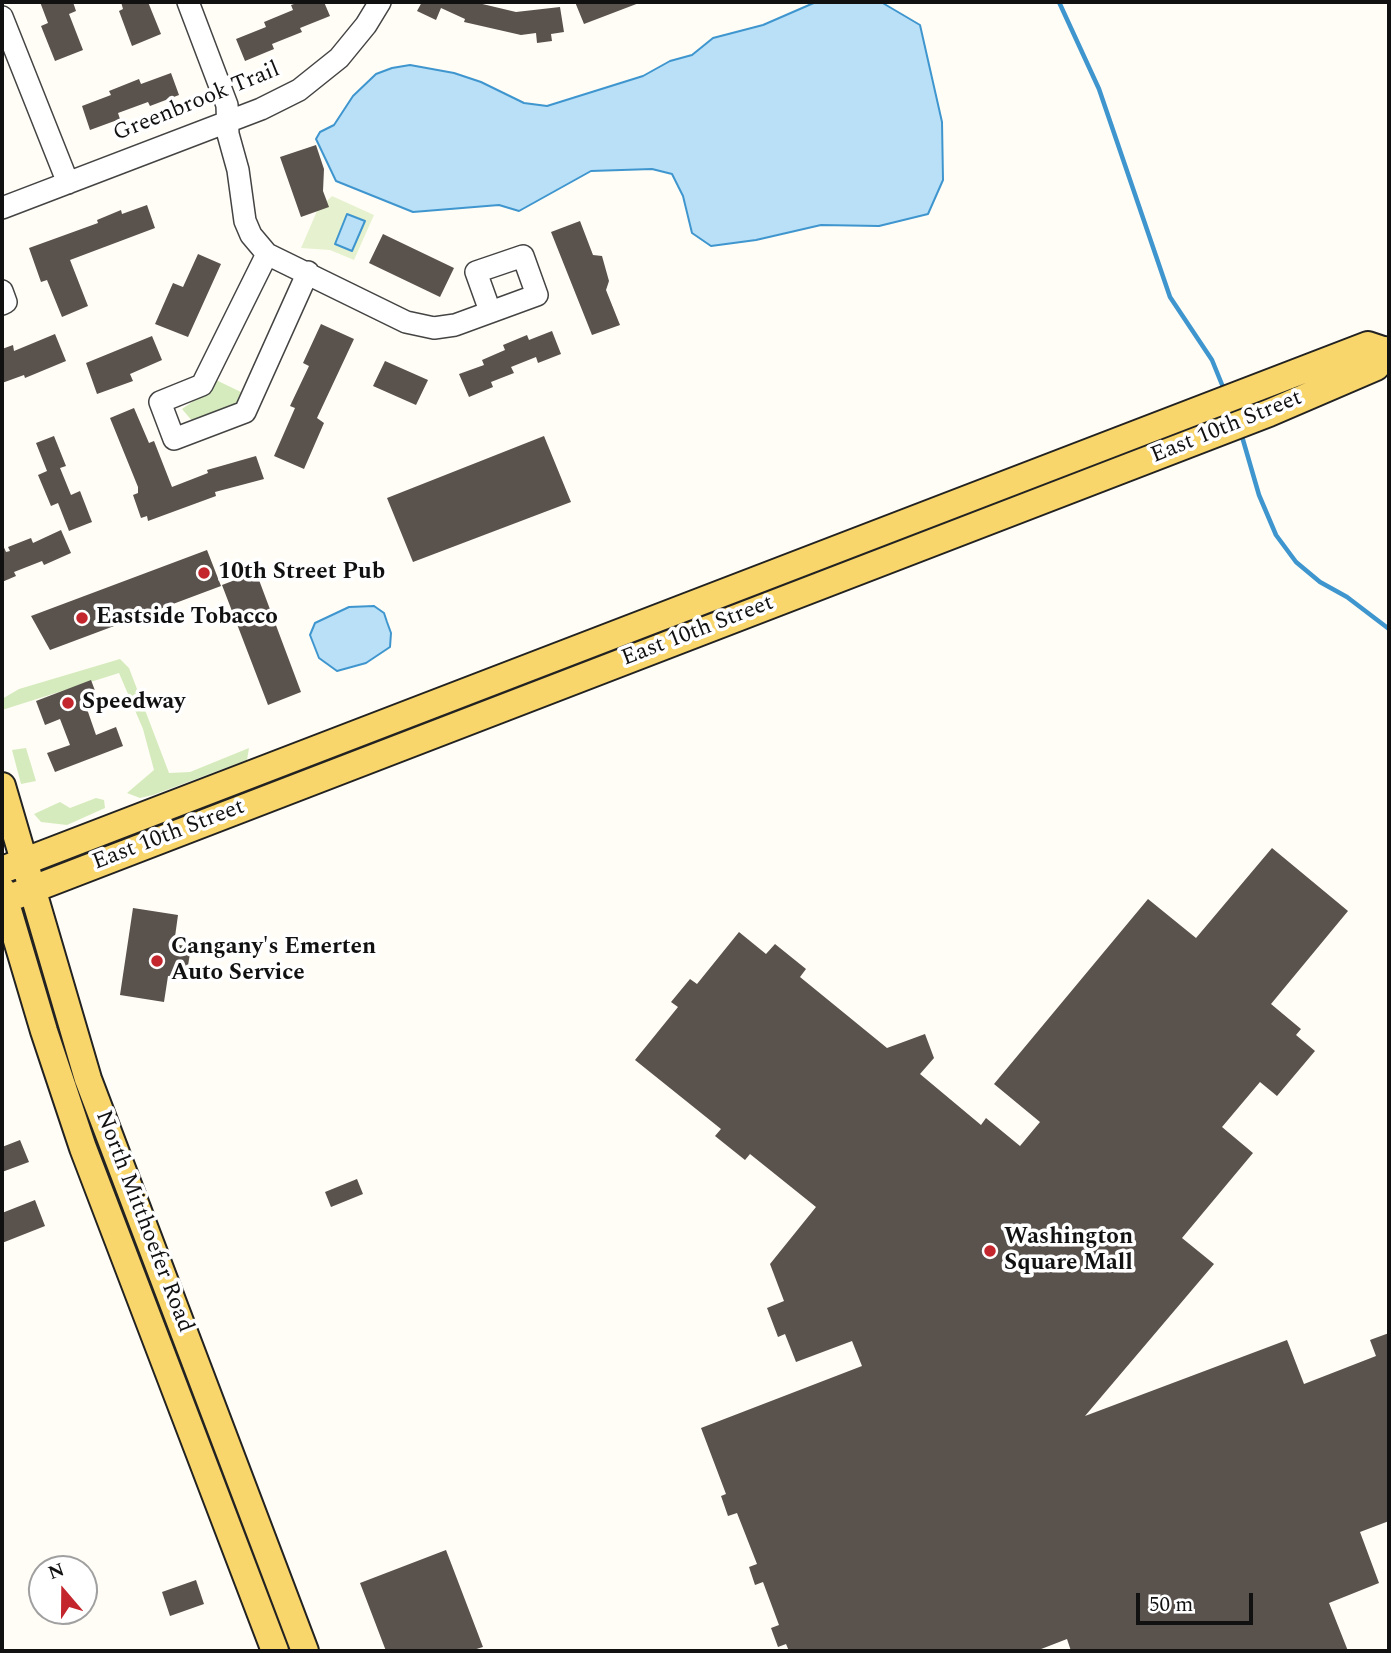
<!DOCTYPE html>
<style>
body{margin:0}
#map{position:relative;width:1391px;height:1653px;overflow:hidden;background:#fffdf5;font-family:Spectral,serif}
canvas{display:block}
.frame{position:absolute;inset:0;border:4px solid #111;pointer-events:none}
.north{position:absolute;left:28px;top:1555px;width:70px;height:70px;box-sizing:border-box;background:#fff;border:2px solid #a0a0a0;border-radius:50%;rotate:340deg;font-size:19px;font-weight:700;line-height:28px;text-align:center;color:#111}
.north::after{content:'';display:block;margin:auto;width:24px;height:32px;background:#c4262e;clip-path:polygon(50% 0,100% 100%,50% 72%,0 100%)}
.scale{position:absolute;left:1136px;top:1593px;width:117px;height:32px;box-sizing:border-box;border:4px solid #111;border-top:0;padding-left:9px;font-size:21px;line-height:24px;white-space:nowrap;color:#111;-webkit-text-stroke:5px #fff;paint-order:stroke}
</style>
<div id="map">
<canvas width="1391" height="1653"></canvas>
<div class="frame"></div>
<div class="north">N</div>
<div class="scale">50 m</div>
</div>
<script>
const ctx = document.querySelector('canvas').getContext('2d');
ctx.lineJoin = 'round';
function fill(path, color) {
  ctx.fillStyle = color;
  ctx.fill(path, 'evenodd');
}
function poly(rows) {
  const path = new Path2D();
  for (const r of rows) {
    path.moveTo(r[0], r[1]);
    for (let i = 2; i < r.length; i += 2) path.lineTo(r[i], r[i + 1]);
  }
  return path;
}
function stroke(path, color, width, dash) {
  ctx.strokeStyle = color;
  ctx.lineWidth = width;
  ctx.lineCap = dash ? 'butt' : 'round';
  ctx.setLineDash(dash || []);
  ctx.stroke(path);
}
function drawText(font, color, halo, rows, align = 'center') {
  ctx.font = font + ' Spectral,serif';
  ctx.lineWidth = 7;
  ctx.setLineDash([]);
  ctx.textBaseline = 'middle';
  ctx.strokeStyle = halo;
  ctx.fillStyle = color;
  for (const [text, x, y, turn = 0] of rows) {
    ctx.save();
    ctx.translate(x, y);
    ctx.rotate((+turn || 0) * Math.PI / 180);
    ctx.textAlign = isNaN(turn) ? turn : align;
    if (halo) ctx.strokeText(text, 0, 0);
    ctx.fillText(text, 0, 0);
    ctx.restore();
  }
}
fill(poly([
 [214,379,245,394,245,400,210,426,194,423,182,409,208,391],
 [120,659,129,668,169,773,190,772,249,748,247,760,153,795,140,798,127,793,154,770,143,729,119,673,2,710,2,699,19,689],
 [26,748,36,781,21,784,12,750],
 [291,772,180,821,177,814],
 [96,798,104,800,105,808,67,825,41,822,34,814,60,802,70,808]
]), '#d5ebbd');
fill(poly([
 [332,196,374,215,354,260,330,250,301,248,317,211]
]), '#e6f2cf');
const water = poly([
 [816,2,881,2,920,25,942,122,943,180,928,214,879,226,821,225,756,240,711,246,692,233,683,196,672,174,652,169,591,171,519,211,499,205,413,212,336,181,316,139,320,132,334,125,353,96,376,74,392,68,410,65,454,73,481,82,524,103,547,106,643,76,670,61,692,55,713,38,763,25,816,2],
 [347,214,365,221,352,251,335,244,347,214],
 [374,606,384,613,387,622,391,633,390,647,366,663,337,671,319,658,310,635,315,623,349,607,374,606]
]);
fill(water, '#b9e0f7');
stroke(water, '#3f96cf', 2);
stroke(poly([
 [1059,2,1099,89,1170,297,1212,360,1225,392],
 [1241,433,1259,495,1276,535,1296,562,1320,582,1347,597,1389,629]
]), '#3f96cf', 4.5);
fill(poly([
 [40,2,73,2,76,11,69,14,83,50,55,61,41,26,48,23],
 [121,2,148,2,161,34,132,46,119,11,123,9],
 [300,2,324,2,330,16,300,28,302,32,272,44,274,49,245,61,236,39,266,27,264,22,293,10,291,5],
 [422,2,474,2,516,12,560,7,564,32,551,34,552,41,537,43,536,33,521,35,464,22,465,19,441,8,436,20,417,11],
 [575,2,639,2,639,3,584,24],
 [171,73,179,95,150,106,148,102,118,113,120,119,90,130,82,106,111,95,109,91,139,79,141,84],
 [316,145,324,169,323,191,329,207,301,217,280,157],
 [147,205,155,228,70,260,88,306,62,317,47,280,41,282,29,248,98,223,97,220,121,210,122,214],
 [580,221,593,255,602,256,609,281,606,290,620,325,592,335,551,232],
 [383,234,454,268,440,297,369,263],
 [198,254,221,264,188,337,155,324,173,283,183,287],
 [321,324,354,339,317,418,324,423,304,469,274,456,295,408,290,406,309,366,303,363],
 [552,331,561,354,538,363,536,357,511,367,514,373,491,382,493,387,469,397,459,374,484,365,482,360,505,350,503,345,527,335,529,340],
 [55,334,66,361,25,378,24,375,2,383,2,349,13,345,14,351],
 [152,336,162,360,130,374,133,381,97,394,86,363],
 [385,361,428,380,416,405,373,386],
 [134,408,149,443,154,441,172,487,208,473,207,470,256,456,264,479,215,492,216,496,148,521,147,516,141,518,133,495,138,493,138,487,110,418],
 [54,436,66,466,60,468,71,495,80,491,92,522,69,531,58,503,51,506,38,475,47,471,36,443],
 [544,436,571,502,413,562,387,498],
 [61,530,71,553,44,565,42,561,14,572,16,576,2,582,2,543,6,552,10,551,8,547,31,538,33,543],
 [207,550,221,586,50,650,31,616],
 [256,572,301,692,268,705,222,585],
 [91,680,100,704,87,709,96,735,116,727,123,746,55,772,47,753,70,745,60,719,45,725,36,701],
 [1272,848,1348,911,1271,1004,1301,1029,1296,1035,1315,1051,1277,1096,1260,1082,1222,1127,1253,1153,1182,1238,1214,1264,1085,1416,1287,1340,1304,1384,1376,1356,1370,1340,1389,1333,1389,1521,1360,1532,1379,1583,1329,1603,1348,1651,1071,1651,1067,1639,1036,1651,789,1651,786,1644,778,1647,771,1628,779,1625,763,1582,755,1585,749,1567,757,1564,737,1513,728,1516,721,1496,726,1494,701,1428,862,1366,852,1341,796,1362,785,1334,778,1337,767,1308,784,1301,770,1264,816,1207,750,1154,745,1160,715,1136,721,1129,635,1060,678,1007,671,1002,690,979,697,984,739,932,766,954,775,944,806,969,800,977,887,1048,925,1034,934,1058,920,1074,981,1125,986,1118,1020,1146,1040,1122,994,1084,1148,899,1196,938],
 [133,908,178,915,174,944,191,947,186,978,168,976,164,1002,120,995],
 [20,1140,29,1162,2,1172,2,1147],
 [357,1179,363,1194,331,1207,325,1192],
 [35,1200,45,1226,2,1243,2,1213],
 [446,1550,483,1647,470,1651,386,1651,360,1583],
 [196,1580,204,1604,170,1616,162,1592]
]), '#5a524d');
const minor = poly([
 [188,2,227,105,228,134,238,170,245,221,251,235,267,254,406,322,434,328,455,325,537,295,523,256,476,272,490,311],
 [2,17,68,183],
 [2,208,261,109,299,90,339,58,366,25,380,2],
 [267,254,202,385,160,402,174,439,245,412,308,272],
 [2,291,6,302,2,304]
]);
const major = poly([
 [2,786,88,1079,305,1651],
 [2,870,1368,345,1386,351],
 [2,890,44,1031,83,1148,275,1651],
 [2,901,1269,413,1376,367,1389,350]
]);
stroke(minor, '#444', 24);
stroke(major, '#222', 30);
stroke(minor, '#fff', 21);
stroke(major, '#f9d66b', 26);
for (const [x, y, r, color] of [
 [204,573,7,"#c4262e"],
 [82,618,7,"#c4262e"],
 [68,703,7,"#c4262e"],
 [157,961,7,"#c4262e"],
 [990,1251,7,"#c4262e"]
]) {
  const dot = new Path2D();
  dot.arc(x, y, r, 0, 2 * Math.PI);
  ctx.fillStyle = color;
  ctx.fill(dot);
  stroke(dot, '#fff', 2.5);
}
drawText('23px', '#111', '#fff', [
 ["Greenbrook Trail",197,103,-22],
 ["East 10th Street",1227,428,-22],
 ["East 10th Street",698,632,-21],
 ["East 10th Street",169,836,-21],
 ["North Mitthoefer Road",143,1222,69]
]);
drawText('bold 23px', '#111', '#fff', [
 ["10th Street Pub",218,573],
 ["Eastside Tobacco",96,618],
 ["Speedway",82,703],
 ["Cangany's Emerten",171,948],
 ["Auto Service",171,974],
 ["Washington",1004,1238],
 ["Square Mall",1004,1264]
], 'left');
</script>
